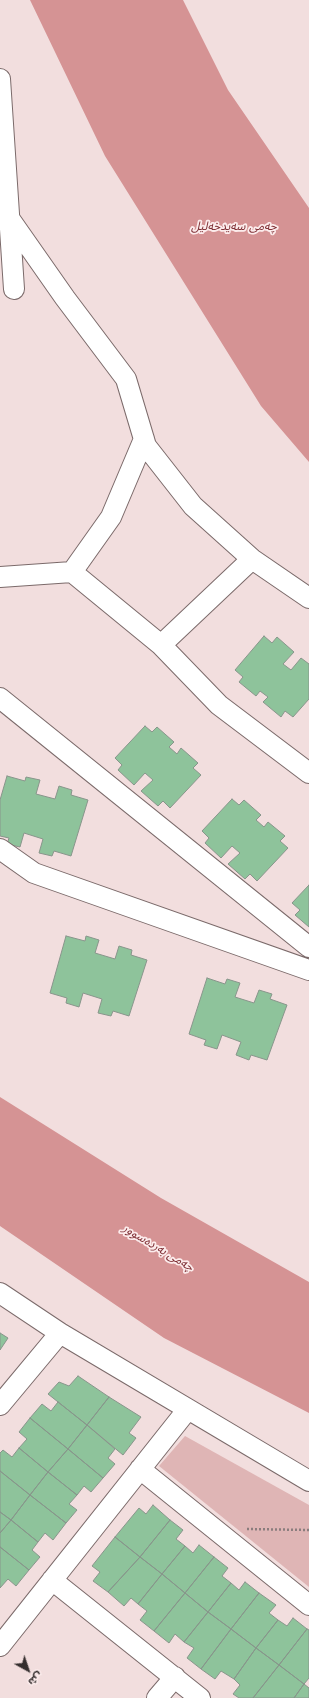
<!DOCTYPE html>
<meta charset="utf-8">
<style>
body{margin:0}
#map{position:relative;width:309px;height:1698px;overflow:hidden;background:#f2dede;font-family:"DM Sans","Noto Sans Arabic",sans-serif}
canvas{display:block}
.north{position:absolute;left:8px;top:1650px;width:40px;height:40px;-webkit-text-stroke:3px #fcecec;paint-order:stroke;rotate:140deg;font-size:11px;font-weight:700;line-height:16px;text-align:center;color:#352e2e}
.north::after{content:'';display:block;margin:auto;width:14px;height:18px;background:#352e2e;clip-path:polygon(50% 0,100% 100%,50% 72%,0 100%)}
</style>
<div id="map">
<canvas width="309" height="1698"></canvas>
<div class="north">ش</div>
</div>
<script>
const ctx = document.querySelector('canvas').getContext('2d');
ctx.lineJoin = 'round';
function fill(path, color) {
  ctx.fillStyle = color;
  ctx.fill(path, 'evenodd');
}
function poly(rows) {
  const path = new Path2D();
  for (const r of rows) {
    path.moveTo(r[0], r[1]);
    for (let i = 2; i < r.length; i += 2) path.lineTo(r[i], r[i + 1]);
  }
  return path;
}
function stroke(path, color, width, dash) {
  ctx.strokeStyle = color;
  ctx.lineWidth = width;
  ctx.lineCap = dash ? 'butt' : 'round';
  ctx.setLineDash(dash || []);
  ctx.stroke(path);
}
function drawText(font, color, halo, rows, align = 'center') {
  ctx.font = font + ' "DM Sans","Noto Sans Arabic",sans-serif';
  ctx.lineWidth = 3.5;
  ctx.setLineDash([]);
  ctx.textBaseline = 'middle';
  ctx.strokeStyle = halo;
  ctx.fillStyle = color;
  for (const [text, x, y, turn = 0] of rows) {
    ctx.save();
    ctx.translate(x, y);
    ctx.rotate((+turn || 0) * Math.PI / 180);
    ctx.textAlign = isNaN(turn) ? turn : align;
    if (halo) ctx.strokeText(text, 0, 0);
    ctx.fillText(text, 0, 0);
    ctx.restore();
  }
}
fill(poly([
 [185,1436,309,1505,309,1587,159,1466]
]), '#dfb5b5');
fill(poly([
 [30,0,183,0,228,90,309,208,309,462,261,406,105,156],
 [0,1097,161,1198,309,1282,309,1413,164,1338,0,1226]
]), '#d59394');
const building = poly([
 [264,636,272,643,277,637,294,652,283,664,291,670,301,658,309,664,309,699,293,717,285,711,281,717,263,702,268,697,260,691,256,696,239,682,243,677,235,670,264,636],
 [145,726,152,732,157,727,174,742,169,747,177,754,181,748,198,763,193,768,201,775,170,808,163,801,158,806,141,791,153,780,145,773,134,785,118,770,122,765,115,758,145,726],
 [7,776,25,781,26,777,40,780,36,794,55,799,59,786,72,790,71,795,88,800,71,856,54,851,52,856,39,853,43,839,24,833,20,847,7,844,9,838,0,836,0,800,7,776],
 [232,799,239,805,244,800,261,815,256,820,264,827,268,822,285,836,280,841,288,848,257,881,250,874,245,879,228,864,240,853,232,846,221,858,205,843,209,838,202,831,232,799],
 [309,885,309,927,295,915,300,910,292,903,309,885],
 [66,936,85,941,86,936,99,940,95,953,115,959,119,946,132,950,131,955,147,960,129,1016,113,1011,111,1016,98,1013,102,999,83,993,79,1007,66,1003,67,998,50,993,66,936],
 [207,978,225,984,227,979,240,983,235,997,254,1003,259,990,272,994,270,999,287,1005,267,1060,251,1055,249,1060,236,1055,241,1042,222,1035,217,1049,204,1045,206,1040,189,1034,207,978],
 [0,1333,8,1338,0,1350,0,1333],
 [78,1376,109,1397,87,1425,48,1394,59,1382,69,1386,78,1376],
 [109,1397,141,1417,129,1433,136,1438,123,1455,87,1425,109,1397],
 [58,1402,87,1425,68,1449,30,1418,42,1404,51,1411,58,1402],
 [30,1418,68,1449,48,1472,19,1448,27,1439,19,1432,30,1418],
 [87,1425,115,1449,108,1458,115,1464,103,1478,68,1449,87,1425],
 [19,1448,48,1472,30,1495,0,1471,0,1453,3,1450,12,1457,19,1448],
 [68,1449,103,1478,91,1492,84,1486,77,1495,48,1472,68,1449],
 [0,1471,30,1495,11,1520,0,1512,0,1471],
 [48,1472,77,1495,69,1504,77,1510,66,1523,30,1495,48,1472],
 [30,1495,66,1523,53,1540,45,1533,38,1542,11,1520,30,1495],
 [153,1505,170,1520,140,1557,115,1537,139,1508,146,1514,153,1505],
 [0,1512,11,1520,0,1533,0,1512],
 [11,1520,38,1542,32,1550,40,1557,29,1570,0,1547,0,1533,11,1520],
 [170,1520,183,1530,176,1539,185,1546,162,1574,140,1557,170,1520],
 [115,1537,140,1557,108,1592,93,1581,100,1572,92,1566,115,1537],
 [199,1545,214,1557,185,1593,162,1574,185,1546,193,1553,199,1545],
 [0,1547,29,1570,16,1586,8,1579,0,1588,0,1547],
 [140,1557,162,1574,138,1604,131,1598,124,1606,108,1592,140,1557],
 [214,1557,228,1568,222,1576,231,1583,208,1612,185,1593,214,1557],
 [162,1574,185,1593,154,1631,140,1620,147,1611,138,1604,162,1574],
 [245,1582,259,1593,231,1629,208,1612,231,1583,239,1590,245,1582],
 [185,1593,208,1612,184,1642,175,1634,169,1643,154,1631,185,1593],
 [259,1593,276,1605,269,1613,278,1620,256,1648,231,1629,259,1593],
 [208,1612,231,1629,201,1669,187,1658,194,1648,184,1642,208,1612],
 [293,1618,307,1629,279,1665,256,1648,278,1620,287,1626,293,1618],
 [231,1629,256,1648,234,1679,221,1671,215,1679,201,1669,231,1629],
 [307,1629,309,1630,309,1678,304,1684,279,1665,307,1629],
 [256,1648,279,1665,253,1698,239,1698,233,1694,240,1685,234,1679,256,1648],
 [279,1665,304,1684,294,1698,253,1698,279,1665],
 [304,1684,309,1688,309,1698,294,1698,304,1684]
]);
fill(building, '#8ec39b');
stroke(building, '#88958b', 1);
const minor = poly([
 [0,79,14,289],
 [9,218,65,298,126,379,146,446,193,506,252,559,309,598],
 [72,572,161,645,219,705,309,773],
 [0,577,72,572,111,517,144,439],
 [161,645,252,559],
 [0,698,309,947],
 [0,849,34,873,309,970],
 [0,1293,60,1333,309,1481],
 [0,1405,60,1333],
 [140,1469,309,1605],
 [52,1580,200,1698],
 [0,1646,188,1409],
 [157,1698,175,1677]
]);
stroke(minor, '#7b6a6a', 22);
stroke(poly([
 [247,1529,309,1530]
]), '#8a7d7d', 2.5, [2, 2]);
stroke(minor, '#fff', 20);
drawText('italic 12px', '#803137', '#fcecec', [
 ["چەمی سەیدخەلیل",234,227],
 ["چەمی بەردەسوور",158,1248,31]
]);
</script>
